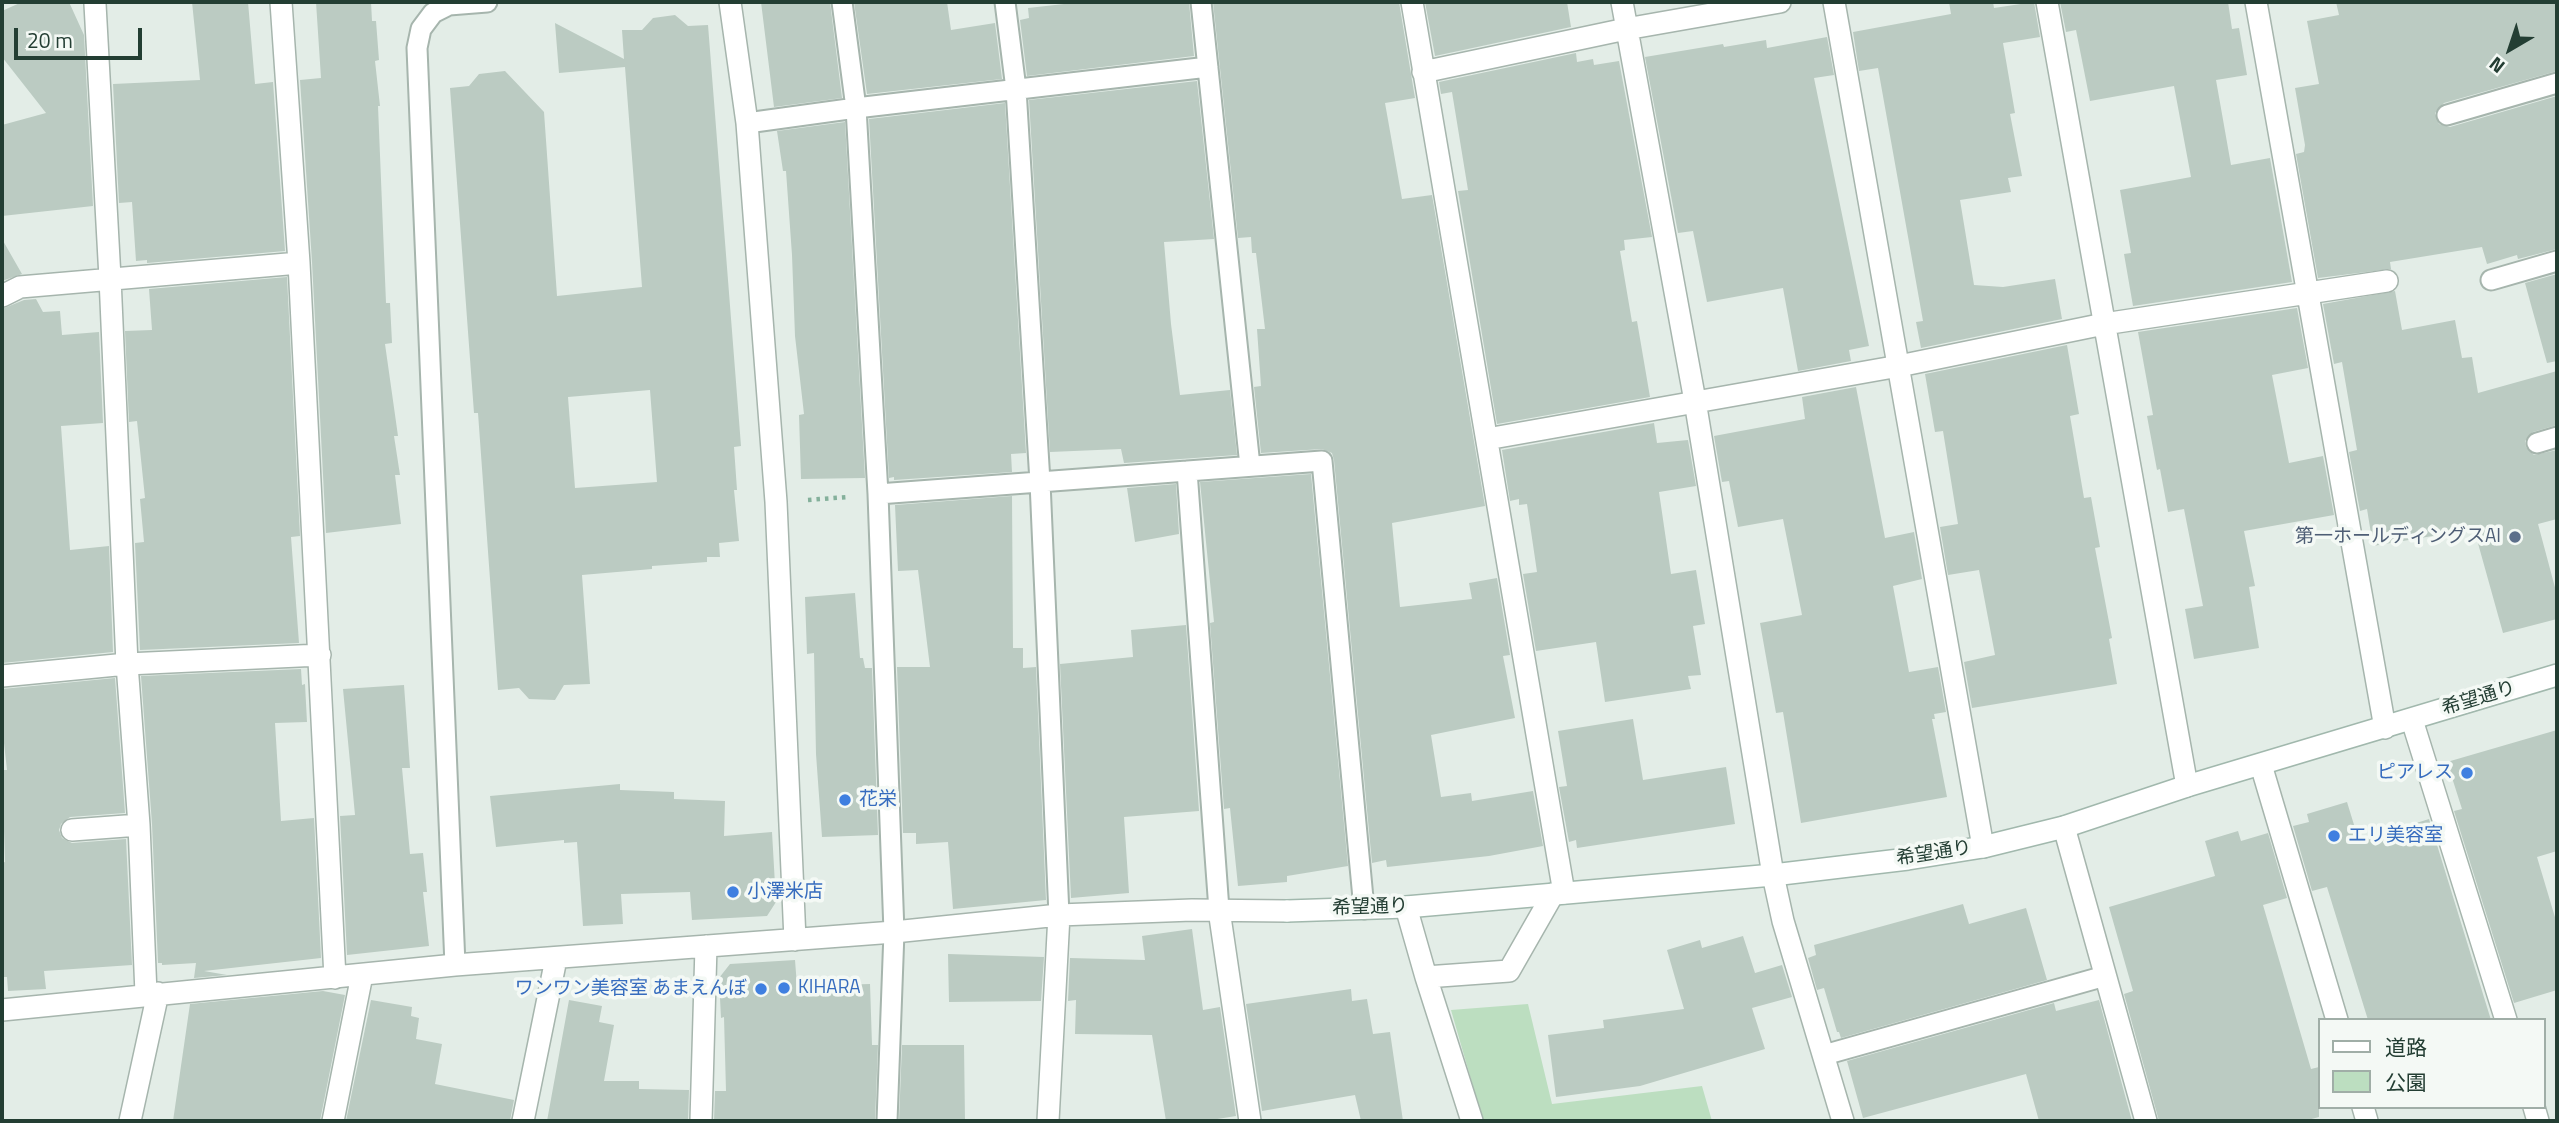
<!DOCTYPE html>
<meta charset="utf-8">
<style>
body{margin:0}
#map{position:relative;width:2559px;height:1123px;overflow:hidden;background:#e3ede7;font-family:"Titillium Web","Noto Sans JP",sans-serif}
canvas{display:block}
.frame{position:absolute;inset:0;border:4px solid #233e33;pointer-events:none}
.legend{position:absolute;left:2318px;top:1018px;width:228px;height:91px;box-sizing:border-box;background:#f4f9f5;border:2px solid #a0aea7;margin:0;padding:9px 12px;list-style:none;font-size:21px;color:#233e33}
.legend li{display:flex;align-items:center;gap:14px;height:35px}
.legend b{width:35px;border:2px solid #a0aea7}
.north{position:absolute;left:2475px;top:14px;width:70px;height:70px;-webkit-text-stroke:5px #f4f9f5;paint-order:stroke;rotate:219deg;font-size:19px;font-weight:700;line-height:28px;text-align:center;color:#233e33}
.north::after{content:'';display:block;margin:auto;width:24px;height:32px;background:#233e33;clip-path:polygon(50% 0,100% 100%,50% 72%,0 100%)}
.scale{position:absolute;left:14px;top:28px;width:128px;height:32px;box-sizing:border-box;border:4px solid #233e33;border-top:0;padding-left:9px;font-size:21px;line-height:24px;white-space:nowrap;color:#233e33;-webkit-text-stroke:5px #f4f9f5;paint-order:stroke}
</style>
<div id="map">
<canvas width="2559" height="1123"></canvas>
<div class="frame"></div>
<ul class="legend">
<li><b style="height:9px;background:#fff"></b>道路</li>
<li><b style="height:19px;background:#bcdec0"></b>公園</li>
</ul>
<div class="north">N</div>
<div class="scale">20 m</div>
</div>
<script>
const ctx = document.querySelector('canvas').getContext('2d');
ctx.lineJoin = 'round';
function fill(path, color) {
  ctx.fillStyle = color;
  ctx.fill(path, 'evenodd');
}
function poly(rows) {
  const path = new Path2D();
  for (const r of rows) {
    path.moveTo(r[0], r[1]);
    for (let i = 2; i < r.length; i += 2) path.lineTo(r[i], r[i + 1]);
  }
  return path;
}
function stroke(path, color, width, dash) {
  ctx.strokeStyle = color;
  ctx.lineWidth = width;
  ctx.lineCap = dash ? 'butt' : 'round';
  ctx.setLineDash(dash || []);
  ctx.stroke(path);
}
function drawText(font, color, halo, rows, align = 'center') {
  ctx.font = font + ' "Titillium Web","Noto Sans JP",sans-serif';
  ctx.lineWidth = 7;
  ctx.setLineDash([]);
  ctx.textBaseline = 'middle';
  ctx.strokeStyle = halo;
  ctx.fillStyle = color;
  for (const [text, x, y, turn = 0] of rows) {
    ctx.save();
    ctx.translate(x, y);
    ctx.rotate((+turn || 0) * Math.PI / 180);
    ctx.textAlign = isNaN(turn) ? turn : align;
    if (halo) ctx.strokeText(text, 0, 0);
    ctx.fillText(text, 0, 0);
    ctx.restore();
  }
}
fill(poly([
 [1528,1004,1552,1104,1702,1086,1712,1121,1483,1121,1451,1010]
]), '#bcdec0');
fill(poly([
 [22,2,69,2,84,35,93,206,2,216,2,125,46,113,2,57,2,11],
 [192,2,248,2,255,84,273,82,285,251,147,263,147,260,136,261,132,202,119,203,113,84,200,80],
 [316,2,371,2,372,21,376,21,379,60,375,61,380,106,378,106,386,303,390,303,392,343,385,344,398,436,394,436,400,475,395,475,401,524,326,533,312,262,300,80,321,78],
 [761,2,830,2,842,98,774,107],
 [854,2,947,2,951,30,995,23,1002,79,867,94],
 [1082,2,1189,2,1194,56,1027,76,1020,20,1029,18,1028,8],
 [1213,2,1399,2,1415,98,1385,103,1402,199,1432,195,1485,506,1392,523,1400,607,1472,599,1469,583,1497,578,1510,655,1503,656,1515,718,1431,735,1441,797,1471,793,1472,801,1533,791,1543,846,1489,856,1387,867,1386,860,1372,863,1334,460,1332,453,1322,449,1261,453,1254,387,1261,386,1257,329,1265,329,1256,253,1252,253,1251,237,1238,238],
 [1425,2,1567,2,1571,27,1435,56],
 [1949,2,1993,2,1994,8,2034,2,2040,37,2003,43,2015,113,2010,114,2022,176,2008,178,2011,192,1960,200,1974,285,2003,287,2055,279,2062,319,1921,348,1916,322,1923,321,1878,68,1859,71,1853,32,1951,14],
 [2060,2,2228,2,2232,29,2239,28,2247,75,2216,80,2231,165,2270,158,2292,282,2133,306,2124,254,2131,253,2120,190,2191,177,2174,86,2090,101,2076,30,2066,32],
 [2336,2,2557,2,2557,71,2444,103,2435,113,2439,124,2450,127,2557,96,2557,249,2518,259,2517,255,2487,264,2482,247,2390,262,2391,269,2318,278,2296,154,2304,152,2305,145,2295,88,2319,84,2307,21,2339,15],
 [675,15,688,26,708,25,741,446,734,447,737,490,734,490,739,541,719,543,720,557,707,557,707,562,652,566,652,569,582,575,590,684,564,685,555,700,529,699,519,688,498,690,478,413,474,413,450,88,469,86,479,74,505,71,544,112,557,296,642,287,625,67,559,73,555,23,624,59,622,30,642,30,653,18],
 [650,390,657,482,575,488,568,397],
 [1827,37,1834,75,1814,78,1869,346,1849,350,1851,361,1798,371,1783,288,1707,302,1693,231,1678,233,1645,57,1723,44,1724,47,1766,40,1767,48],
 [1576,53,1577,62,1593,59,1594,65,1619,61,1652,237,1624,240,1625,250,1620,251,1632,322,1637,321,1650,397,1497,424,1458,191,1468,190,1452,92,1441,94,1439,82],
 [1197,81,1214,239,1164,242,1171,324,1180,395,1230,390,1237,455,1124,463,1121,449,1050,452,1029,100],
 [1005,103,1026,453,1011,454,1012,472,894,480,894,477,889,478,869,119],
 [845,122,865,478,801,479,799,415,804,414,795,336,792,255,786,171,783,171,777,131],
 [2,239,22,274,2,281],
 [2557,274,2557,361,2547,363,2525,283],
 [287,277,300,536,291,537,299,643,140,650,135,543,144,542,140,499,145,498,137,421,129,422,125,331,152,330,149,289],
 [2395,291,2402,330,2455,320,2462,358,2472,357,2478,393,2557,371,2557,425,2533,432,2525,441,2526,447,2534,455,2557,450,2557,519,2538,524,2557,595,2557,619,2503,633,2474,529,2373,546,2367,509,2360,511,2349,452,2357,450,2342,362,2334,364,2323,304],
 [36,299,43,312,60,311,62,335,99,332,103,423,61,426,70,550,109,546,113,652,2,663,2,309,24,300],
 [2297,308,2308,368,2272,375,2289,463,2323,456,2334,515,2244,531,2255,586,2249,587,2259,648,2194,659,2185,609,2203,606,2184,509,2168,512,2160,469,2157,470,2147,416,2153,415,2138,332],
 [2067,345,2079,414,2070,416,2084,498,2091,497,2100,547,2095,548,2112,638,2109,639,2117,684,1972,708,1964,662,1995,655,1979,570,1948,575,1940,527,1958,524,1943,431,1935,432,1925,374],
 [1856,387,1885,538,1914,532,1922,579,1893,586,1909,672,1938,667,1946,712,1934,714,1935,719,1932,719,1947,797,1801,823,1783,712,1776,713,1760,623,1802,615,1783,519,1738,527,1729,481,1722,482,1714,436,1805,419,1802,397],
 [1654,423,1657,443,1688,440,1696,486,1659,492,1671,574,1696,570,1705,624,1693,626,1701,675,1688,676,1691,689,1605,702,1596,642,1536,651,1523,574,1537,572,1527,504,1519,505,1519,499,1510,501,1502,450],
 [1311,474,1348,866,1287,876,1287,882,1238,886,1230,808,1224,809,1210,623,1214,622,1200,482],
 [1176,484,1179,534,1135,542,1127,488],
 [1012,496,1013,648,1023,648,1023,668,1036,667,1046,900,953,909,948,842,916,844,916,833,903,833,897,667,930,667,918,570,898,571,895,505],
 [855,593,860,658,863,658,865,668,872,668,878,835,822,837,816,754,814,653,807,654,805,597],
 [1186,625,1199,811,1124,817,1129,893,1071,898,1060,664,1133,657,1131,630],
 [301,669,302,685,305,684,307,722,275,723,281,821,314,818,321,958,204,971,227,975,194,978,196,963,162,965,162,963,158,963,152,824,141,676],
 [115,678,125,813,70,817,61,824,59,830,62,838,72,843,126,839,132,965,44,971,46,989,8,991,7,977,2,977,2,863,5,862,2,770,7,770,2,725,2,689],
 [404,685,410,768,402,768,410,854,423,853,427,892,423,892,429,946,347,955,340,816,355,815,343,689],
 [1633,719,1643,780,1726,767,1735,824,1577,848,1576,840,1569,842,1559,787,1567,786,1558,731],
 [2557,730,2557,851,2537,857,2557,924,2557,990,2514,1003,2454,811,2462,809,2447,762],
 [620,784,620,790,674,792,674,799,725,801,724,836,772,832,776,902,767,916,692,920,690,892,621,894,623,924,583,926,577,842,564,843,564,840,496,847,490,796],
 [2347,802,2359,841,2429,819,2491,1020,2368,1020,2327,887,2312,891,2293,826,2309,822,2307,814],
 [2238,831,2241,841,2268,833,2287,898,2263,905,2311,1069,2319,1067,2319,1117,2304,1121,2159,1121,2124,994,2133,991,2109,907,2215,876,2205,841],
 [1963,904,1969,924,2026,908,2047,980,1841,1038,1839,1032,1837,1032,1824,988,1817,990,1808,958,1816,955,1814,945],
 [1192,929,1203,1010,1220,1007,1236,1116,1205,1121,1166,1121,1152,1035,1075,1034,1076,1000,1068,1001,1070,958,1145,960,1142,936],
 [1743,936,1755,973,1782,965,1792,997,1752,1008,1765,1049,1640,1086,1556,1097,1548,1035,1604,1028,1603,1020,1684,1009,1667,950,1700,940,1702,948],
 [948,954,1044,957,1041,1001,949,1002],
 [795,960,797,986,870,984,872,1045,878,1045,875,1121,714,1121,715,1091,726,1091,724,1017,721,1018,719,978,730,964],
 [1351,989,1352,1001,1367,999,1373,1034,1390,1032,1403,1121,1361,1121,1355,1095,1262,1111,1246,1004],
 [323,991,345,995,320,1121,173,1121,190,1004],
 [371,1000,412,1007,411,1016,419,1018,416,1039,442,1044,435,1084,514,1100,510,1121,346,1121],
 [569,1000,602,1006,599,1022,614,1025,604,1081,639,1081,639,1089,689,1090,688,1121,547,1121],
 [2099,1000,2132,1121,2039,1121,2026,1074,1863,1118,1847,1061,2054,1003,2056,1011],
 [902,1045,964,1045,965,1121,899,1121]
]), '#bbcbc2');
const lane = poly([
 [842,2,856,108,878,494,894,932,887,1121],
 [1005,2,1016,89,1040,482,1059,915],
 [1201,2,1250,466],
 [2447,115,2557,83],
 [747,123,856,108,1208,67],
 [2491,280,2557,261],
 [2537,443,2557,437],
 [1187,471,1219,910],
 [878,494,1322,461,1364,909],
 [455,965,417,48,421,29,433,13,449,5,487,2],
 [1824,1055,2105,976]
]);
const street = poly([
 [281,2,299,263,335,978],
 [730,2,747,123,776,502,795,940],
 [1412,2,1564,893],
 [1622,2,1695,401,1773,875,1783,921,1843,1121],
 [1834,2,1983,847],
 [2047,2,2187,786],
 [2256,2,2385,728],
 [95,4,110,278,127,664,139,825,146,994],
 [1423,72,1626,29,1780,2],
 [2,296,20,287,299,263],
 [1487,439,1899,366,2104,324,2387,281],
 [2,676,127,664,320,655],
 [2412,720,2506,1020],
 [2261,765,2337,1020],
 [2064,827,2146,1121],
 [72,830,139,825],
 [1406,907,1426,977,1509,971,1553,894],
 [1219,910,1250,1121],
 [1426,977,1472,1121],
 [2,1010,455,965,894,932,1059,915,1192,910,1287,911],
 [2363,1107,2367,1121],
 [2534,1107,2538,1121],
 [130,1121,158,993],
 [333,1121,362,975],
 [523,1121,556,959],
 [701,1121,706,946],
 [1048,1121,1059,915]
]);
const secondary = poly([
 [1287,911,1406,907,1773,875,1908,859,1983,847,2064,827,2187,786,2557,675]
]);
stroke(lane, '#a6b5ad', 23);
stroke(street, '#a6b5ad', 24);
stroke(secondary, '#a1b8ad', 24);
stroke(poly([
 [808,500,848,497]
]), '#84b09b', 4.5, [3.5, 5]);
stroke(lane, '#fff', 19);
stroke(street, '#fff', 21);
stroke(secondary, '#fff', 21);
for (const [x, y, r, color] of [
 [2515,537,7,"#5c6f8a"],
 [2467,773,7,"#3f7fe0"],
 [845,800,7,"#3f7fe0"],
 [2334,836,7,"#3f7fe0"],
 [733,892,7,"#3f7fe0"],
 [784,988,7,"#3f7fe0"],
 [761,989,7,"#3f7fe0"]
]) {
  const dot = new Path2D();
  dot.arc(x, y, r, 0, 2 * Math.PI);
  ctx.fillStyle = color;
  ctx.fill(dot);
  stroke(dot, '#f4f9f5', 2.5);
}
drawText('19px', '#4e5e75', '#f4f9f5', [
 ["第一ホールディングスAI",2501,537]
], 'right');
drawText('19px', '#233e33', '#f4f9f5', [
 ["希望通り",2479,699,-17],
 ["希望通り",1934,854,-9],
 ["希望通り",1370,908,-2]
]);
drawText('19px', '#366cbe', '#f4f9f5', [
 ["ピアレス",2453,773,"right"],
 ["花栄",859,800],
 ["エリ美容室",2348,836],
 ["小澤米店",747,892],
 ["KIHARA",798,988],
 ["ワンワン美容室 あまえんぼ",747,989,"right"]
], 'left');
</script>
